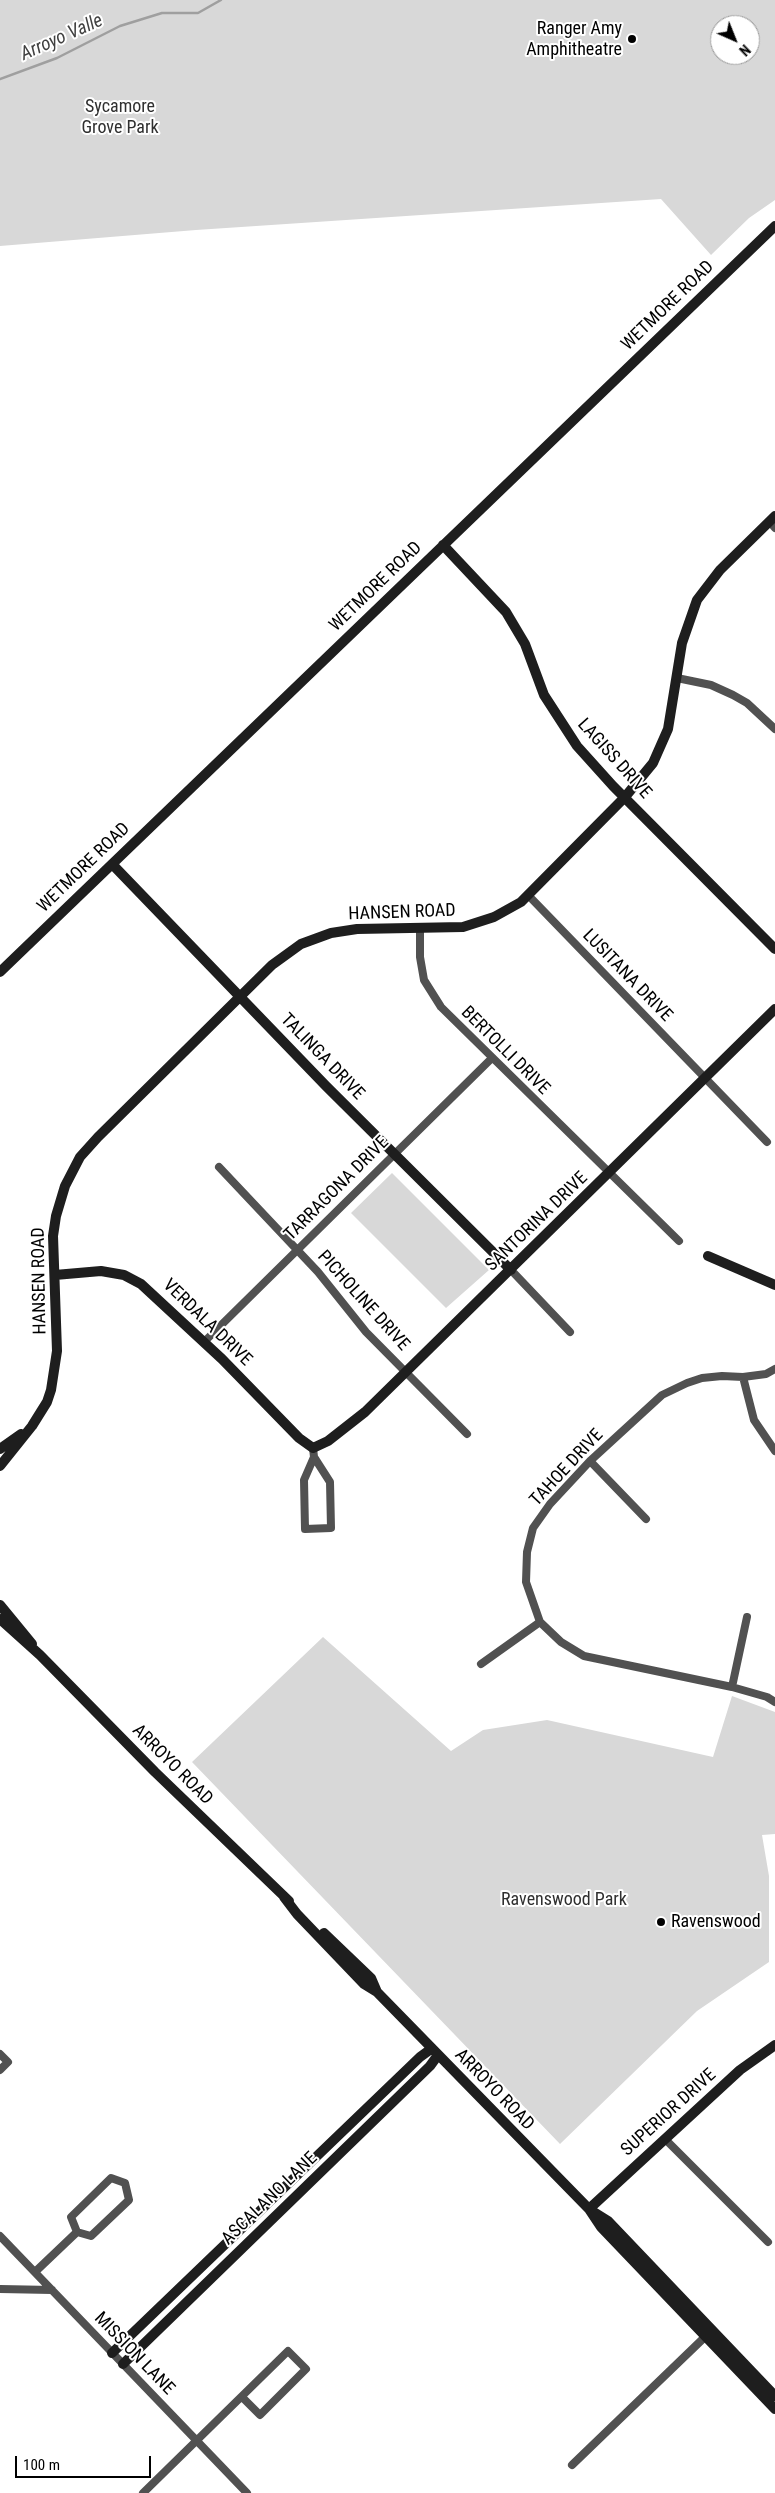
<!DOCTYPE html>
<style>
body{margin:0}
#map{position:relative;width:775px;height:2493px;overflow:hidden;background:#fff;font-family:"Roboto Condensed",sans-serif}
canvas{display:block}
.north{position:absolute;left:710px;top:15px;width:50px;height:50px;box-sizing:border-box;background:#fff;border:1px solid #999;border-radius:50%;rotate:136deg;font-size:14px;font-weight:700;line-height:20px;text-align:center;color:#000}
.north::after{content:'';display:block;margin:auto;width:18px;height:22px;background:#000;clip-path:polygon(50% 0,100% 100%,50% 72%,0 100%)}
.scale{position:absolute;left:15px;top:2456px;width:136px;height:22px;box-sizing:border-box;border:2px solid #000;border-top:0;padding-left:6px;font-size:15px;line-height:18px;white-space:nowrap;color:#000;-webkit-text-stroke:4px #fff;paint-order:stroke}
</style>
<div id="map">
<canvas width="775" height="2493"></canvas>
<div class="north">N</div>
<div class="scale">100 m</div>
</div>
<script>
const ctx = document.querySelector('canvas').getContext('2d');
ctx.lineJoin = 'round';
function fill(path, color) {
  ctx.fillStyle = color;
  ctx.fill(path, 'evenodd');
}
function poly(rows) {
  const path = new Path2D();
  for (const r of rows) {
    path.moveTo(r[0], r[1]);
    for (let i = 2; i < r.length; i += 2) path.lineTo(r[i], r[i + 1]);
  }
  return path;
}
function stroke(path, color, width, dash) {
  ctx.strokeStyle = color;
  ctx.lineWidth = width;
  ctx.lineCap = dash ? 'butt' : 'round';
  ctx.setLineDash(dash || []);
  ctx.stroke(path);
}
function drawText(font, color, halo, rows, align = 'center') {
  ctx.font = font + ' "Roboto Condensed",sans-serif';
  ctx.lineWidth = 4;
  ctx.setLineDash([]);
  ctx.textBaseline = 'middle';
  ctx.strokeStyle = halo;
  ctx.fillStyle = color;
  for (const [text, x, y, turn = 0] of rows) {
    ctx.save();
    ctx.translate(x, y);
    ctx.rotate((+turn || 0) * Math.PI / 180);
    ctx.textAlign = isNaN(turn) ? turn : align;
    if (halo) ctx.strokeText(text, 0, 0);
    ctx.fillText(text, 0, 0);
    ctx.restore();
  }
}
fill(poly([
 [0,0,775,0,775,200,749,218,711,255,661,199,196,230,0,246],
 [720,25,750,25,750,55,720,55],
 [392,1173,489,1270,446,1308,351,1213],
 [323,1637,451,1751,483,1730,547,1720,713,1757,732,1696,775,1712,775,1834,762,1835,769,1876,769,1962,697,2011,560,2144,192,1762]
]), '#d8d8d8');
stroke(poly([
 [0,79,57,58,120,26,162,13,198,13,221,0]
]), '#9f9f9f', 2.5);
stroke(poly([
 [770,522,775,528],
 [677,678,711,685,733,695,747,703,775,729],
 [528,895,767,1142],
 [420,928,420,957,424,980,441,1007,679,1241],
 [219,1167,318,1272,366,1332,467,1434],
 [511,1270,570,1332],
 [205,1341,491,1059],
 [775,1369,766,1374,743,1377,722,1376,702,1378,687,1383,662,1395,590,1461,550,1504,533,1528,527,1552,526,1582,540,1622,561,1642,584,1656,732,1687,767,1697,775,1702],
 [743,1377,754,1420,775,1451],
 [313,1448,314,1457,330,1482,331,1528,305,1529,304,1480,314,1457],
 [590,1461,646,1519],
 [481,1664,540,1622],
 [732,1687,747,1617],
 [0,2054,8,2062,0,2070],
 [665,2139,768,2242],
 [0,2236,247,2493],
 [35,2272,77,2232,71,2217,111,2178,125,2183,129,2200,91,2236,77,2232],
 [0,2289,52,2290],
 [572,2465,708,2334],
 [143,2493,288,2351,306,2369,260,2415,242,2397]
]), '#515151', 8);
stroke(poly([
 [443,545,506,612,525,644,544,695,577,746,613,786,775,949],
 [112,864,326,1086,511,1270],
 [0,972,775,226],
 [708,1256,775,1285],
 [55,1275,101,1271,124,1275,141,1284,222,1359,299,1438,313,1448,328,1441,365,1412,775,1009],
 [0,1449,21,1434],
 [0,1466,32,1426,47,1402,51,1390,57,1351,53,1236,56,1216,65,1186,80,1157,98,1137,272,965,301,944,331,933,357,929,463,927,494,917,521,902,625,797,653,763,668,729,682,643,697,600,720,570,775,516],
 [0,1605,32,1644],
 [0,1619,40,1655,155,1772,289,1901],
 [284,1897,297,1914,364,1984,377,1992,589,2209,601,2227,775,2409],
 [324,1933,371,1978,377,1992],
 [589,2209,740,2070,775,2045],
 [592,2211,608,2221,775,2396],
 [112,2353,420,2057,431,2049],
 [123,2364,430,2066,438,2055]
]), '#1e1e1e', 10);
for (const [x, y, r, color] of [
 [632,39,5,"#000"],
 [661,1922,5,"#000"]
]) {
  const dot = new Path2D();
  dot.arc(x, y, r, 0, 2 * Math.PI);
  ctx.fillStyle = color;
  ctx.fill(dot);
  stroke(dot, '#fff', 2);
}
drawText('18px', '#000', '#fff', [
 ["Ranger Amy",622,29],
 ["Amphitheatre",622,50],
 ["Ravenswood",671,1922,"left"]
], 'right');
drawText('18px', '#2f2f2f', '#fff', [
 ["Sycamore",120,107],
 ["Grove Park",120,128],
 ["Ravenswood Park",564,1900]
]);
drawText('18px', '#000', '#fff', [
 ["WETMORE ROAD",668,306,-44],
 ["WETMORE ROAD",376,587,-44],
 ["LAGISS DRIVE",614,759,48],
 ["WETMORE ROAD",84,868,-44],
 ["HANSEN ROAD",402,913,-2],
 ["LUSITANA DRIVE",627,976,46],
 ["BERTOLLI DRIVE",505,1051,45],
 ["TALINGA DRIVE",322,1057,46],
 ["TARRAGONA DRIVE",337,1189,-45],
 ["SANTORINA DRIVE",537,1222,-44],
 ["HANSEN ROAD",40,1281,-91],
 ["PICHOLINE DRIVE",363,1301,48],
 ["VERDALA DRIVE",207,1323,44],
 ["TAHOE DRIVE",567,1468,-47],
 ["ARROYO ROAD",172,1765,45],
 ["ARROYO ROAD",494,2090,46],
 ["SUPERIOR DRIVE",669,2113,-42],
 ["ASCALANO LANE",270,2199,-44],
 ["MISSION LANE",134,2354,46]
]);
drawText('italic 19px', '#404040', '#fff', [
 ["Arroyo Valle",62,38,-24]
]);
</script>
